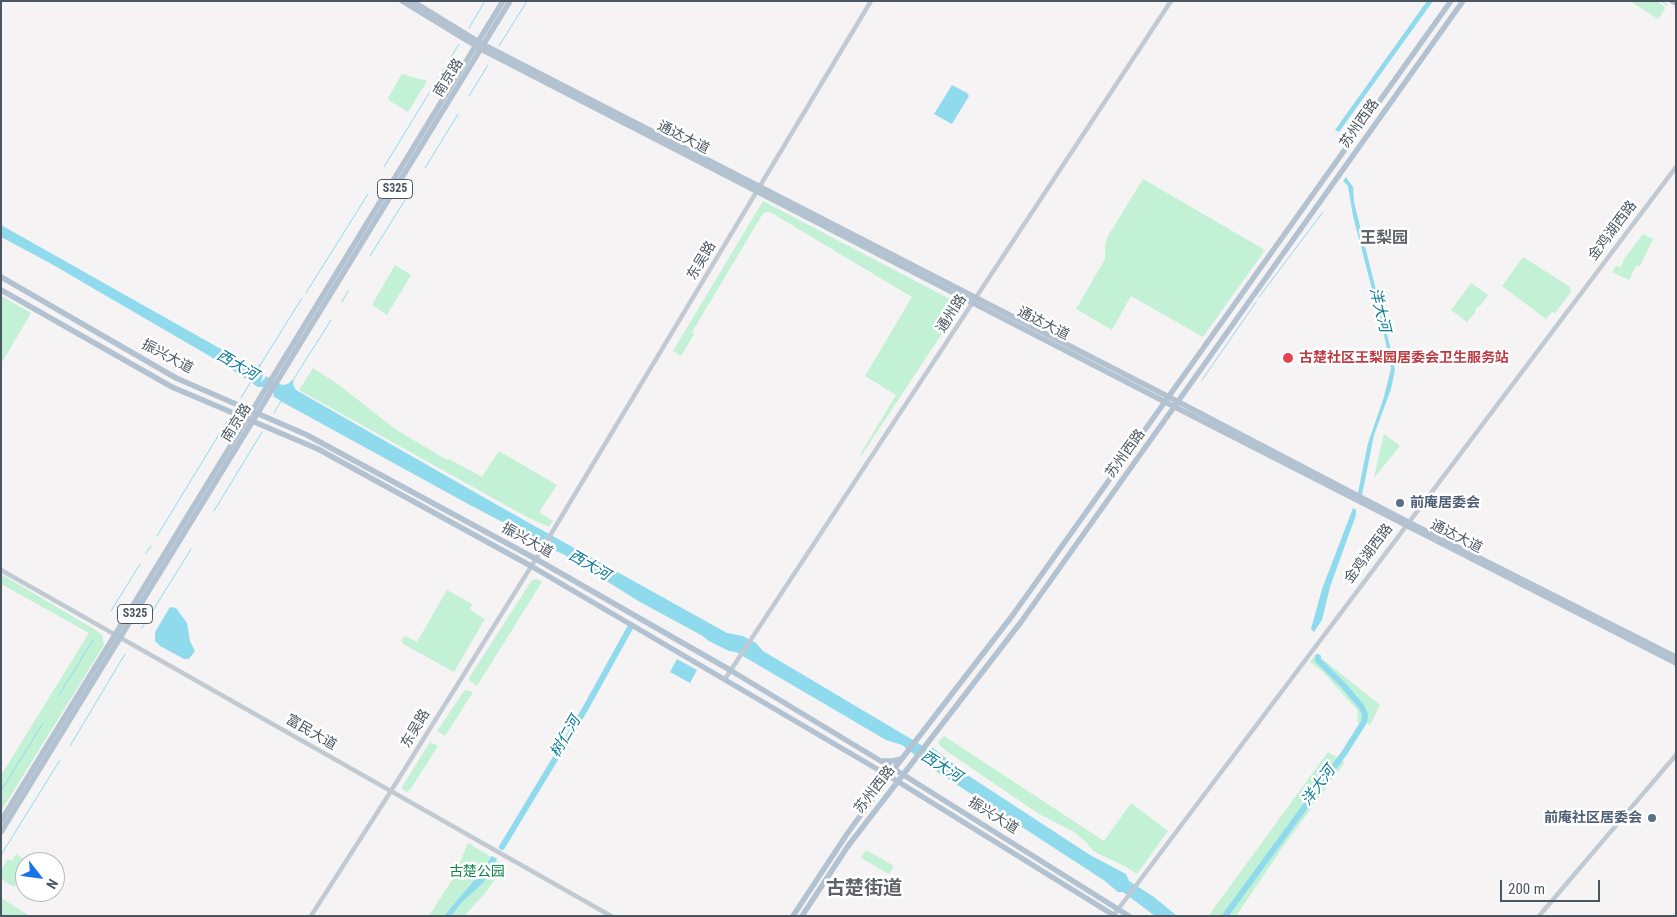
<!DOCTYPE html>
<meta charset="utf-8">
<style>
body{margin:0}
#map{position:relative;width:1677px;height:917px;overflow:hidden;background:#f5f3f3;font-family:"Roboto Condensed",sans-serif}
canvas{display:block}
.frame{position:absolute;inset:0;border:2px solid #4a5661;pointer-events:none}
.north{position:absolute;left:15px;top:852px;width:50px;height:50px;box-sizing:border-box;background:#fff;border:1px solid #b7bbc0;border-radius:50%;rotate:120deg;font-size:14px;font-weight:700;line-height:20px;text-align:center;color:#4a5661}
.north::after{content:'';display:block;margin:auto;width:18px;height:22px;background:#1a73e8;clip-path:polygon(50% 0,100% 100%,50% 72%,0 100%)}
.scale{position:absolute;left:1500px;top:880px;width:100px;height:22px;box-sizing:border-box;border:2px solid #4a5661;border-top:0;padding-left:6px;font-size:15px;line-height:18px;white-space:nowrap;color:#4a5661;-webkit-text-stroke:4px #fff;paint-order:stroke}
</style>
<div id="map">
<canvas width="1677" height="917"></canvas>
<div class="frame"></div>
<div class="north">N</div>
<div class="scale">200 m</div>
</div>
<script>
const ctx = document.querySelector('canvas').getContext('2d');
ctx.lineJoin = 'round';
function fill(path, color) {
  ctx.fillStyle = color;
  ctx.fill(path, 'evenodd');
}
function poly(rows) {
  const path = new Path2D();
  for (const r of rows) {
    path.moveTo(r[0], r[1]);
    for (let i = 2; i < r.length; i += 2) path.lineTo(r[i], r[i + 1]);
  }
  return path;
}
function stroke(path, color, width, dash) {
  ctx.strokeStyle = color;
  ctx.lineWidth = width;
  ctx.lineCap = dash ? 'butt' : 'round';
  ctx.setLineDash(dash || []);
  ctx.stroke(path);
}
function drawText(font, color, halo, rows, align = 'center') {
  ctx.font = font + ' "Roboto Condensed","Noto Sans SC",sans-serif';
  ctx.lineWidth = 5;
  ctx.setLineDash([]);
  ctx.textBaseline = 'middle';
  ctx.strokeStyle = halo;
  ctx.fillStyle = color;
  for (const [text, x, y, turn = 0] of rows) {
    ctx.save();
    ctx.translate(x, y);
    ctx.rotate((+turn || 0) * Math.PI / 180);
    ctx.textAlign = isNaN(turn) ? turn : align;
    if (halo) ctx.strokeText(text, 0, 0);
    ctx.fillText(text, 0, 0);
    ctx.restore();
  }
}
fill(poly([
 [1630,1,1657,1,1664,6,1665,9,1658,19],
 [402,74,427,81,408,112,390,101,388,98],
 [1143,179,1265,250,1203,337,1131,296,1112,330,1076,309,1105,259,1105,245,1108,236],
 [763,201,961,305,861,456,861,453,896,395,865,376,912,297,770,212,765,212,762,215,692,332,694,334,681,356,673,351],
 [1643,234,1653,239,1640,266,1636,266,1629,280,1612,272,1616,266,1621,267,1624,259],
 [1523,257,1570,287,1571,292,1555,313,1552,312,1546,319,1502,286],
 [395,265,411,275,387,315,372,305],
 [1471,283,1488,295,1481,305,1476,308,1475,313,1467,322,1451,310],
 [1,296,31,313,1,364],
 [313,368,339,385,395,429,447,460,449,459,482,477,499,451,557,485,539,512,553,521,549,527,525,516,299,390],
 [1384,434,1400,446,1374,478,1379,455],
 [1,574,99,632,102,635,104,645,1,811,1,775,89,633,1,584],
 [537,579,542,582,477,686,469,680,469,678,532,580],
 [447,590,472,604,470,610,485,619,454,672,403,644,401,641,405,636,417,642],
 [1316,654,1380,705,1370,725,1366,723,1348,751,1343,749,1359,723,1357,721,1358,711,1324,673,1310,662],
 [466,690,473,692,445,736,437,731,464,691],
 [944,736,1104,841,1131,803,1168,831,1137,874,1126,867,1093,851,1086,842,1074,832,1039,814,945,750,939,745,939,741],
 [430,742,438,746,410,790,409,790,407,792,402,789,402,787],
 [1328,752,1345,762,1280,851,1236,916,1209,915],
 [468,843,503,864,497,876,486,892,464,916,429,916,454,877],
 [866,850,894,866,889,874,861,858],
 [16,854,29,862,25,862,25,872,14,887,1,879,1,870,8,859,12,861],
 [1,898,30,916,1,916]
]), '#c3f1d5');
fill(poly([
 [1427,1,1433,1,1339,132,1335,130],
 [952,85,967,93,969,96,952,124,934,114],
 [1346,177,1353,187,1354,202,1390,346,1395,370,1391,389,1374,435,1362,495,1358,493,1368,443,1383,400,1391,369,1384,335,1353,216,1348,186,1343,181],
 [1,225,251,366,258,366,261,363,260,371,263,374,261,383,266,376,282,385,288,384,292,380,294,381,293,384,296,390,506,510,727,633,743,636,756,643,763,651,928,749,933,748,969,776,1090,855,1126,874,1129,881,1154,897,1177,916,1155,916,1123,892,1118,892,1105,881,925,764,923,761,902,745,886,740,736,652,729,651,709,641,701,635,640,602,563,554,535,543,510,526,470,505,284,403,273,396,274,393,263,387,258,387,225,365,48,262,1,237],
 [1353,508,1356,510,1356,515,1330,587,1322,620,1314,632,1311,629,1322,589],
 [170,607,176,608,187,623,190,641,195,651,189,659,184,659,160,646,155,641,155,632],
 [677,659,697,670,690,683,670,672],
 [492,856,497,859,484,882,461,903,451,916,444,916,478,876]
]), '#90daee');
stroke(poly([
 [1661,1,1667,5],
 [469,28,485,1],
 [499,46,527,1],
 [469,96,488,65],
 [384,167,459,44],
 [425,168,458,114],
 [370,256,410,192],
 [306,293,368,194],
 [1259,297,1323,212],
 [342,302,348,291],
 [259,367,302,298],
 [293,380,331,320],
 [1202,380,1256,302],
 [241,398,251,381],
 [274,413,281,401],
 [214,511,262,432],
 [157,536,229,418],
 [146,553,151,546],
 [111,611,140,564],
 [142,628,191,549],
 [59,695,93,640],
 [70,746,125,654],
 [1,791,43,723],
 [1,855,60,760]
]), '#90daee', 1);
stroke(poly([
 [502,847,584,711,631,626],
 [1225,916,1345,752,1364,722,1365,714,1361,706,1344,686,1318,660,1318,657]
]), '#90daee', 6);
stroke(poly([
 [1,570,611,916],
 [725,679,1171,1],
 [311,916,391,791,539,554,871,1],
 [1113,916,1676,167],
 [1539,916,1676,755]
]), '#c1cad2', 4.5);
stroke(poly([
 [402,1,481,49,1175,407,1676,663],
 [412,1,484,45,1169,397,1408,522,1676,657],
 [1672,1,1676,3],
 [1,277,176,378,307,435,536,559,730,670,894,769,1129,916],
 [1,290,172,387,318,449,531,566,889,776,1115,916],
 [881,761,893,761,901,759],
 [1,821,503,1],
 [1,832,510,1],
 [793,916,847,834,894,769,1012,616,1451,1],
 [802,916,848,846,1021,622,1463,1]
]), '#b3c2d1', 5.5);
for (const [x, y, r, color] of [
 [1288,358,6,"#e0444e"],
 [1400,503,5,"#5c6f8a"],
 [1652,818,5,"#5c6f8a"]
]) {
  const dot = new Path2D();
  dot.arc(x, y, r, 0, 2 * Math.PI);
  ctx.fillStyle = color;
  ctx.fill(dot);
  stroke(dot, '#fff', 2);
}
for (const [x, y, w] of [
 [395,189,35],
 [135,614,35]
]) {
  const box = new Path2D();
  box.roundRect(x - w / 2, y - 9.5, w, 19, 4);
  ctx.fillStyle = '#fff';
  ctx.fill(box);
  stroke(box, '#4a5661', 1);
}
drawText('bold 12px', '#4a5661', null, [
 ["S325",395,189],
 ["S325",135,614]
]);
drawText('14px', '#4a5661', '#fff', [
 ["南京路",449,78,-58],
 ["苏州西路",1360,124,-55],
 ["通达大道",683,138,27],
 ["金鸡湖西路",1613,231,-53],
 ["东吴路",702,261,-59],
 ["通州路",952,314,-57],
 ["通达大道",1043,324,27],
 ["振兴大道",167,357,28],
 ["南京路",237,423,-58],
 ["苏州西路",1126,454,-54],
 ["通达大道",1456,537,27],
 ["振兴大道",527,541,29],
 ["金鸡湖西路",1369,554,-53],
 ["东吴路",416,729,-59],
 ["富民大道",311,733,30],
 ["苏州西路",875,790,-52],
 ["振兴大道",993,816,32]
]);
drawText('bold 14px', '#be3a42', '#fff', [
 ["古楚社区王梨园居委会卫生服务站",1299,358]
], 'left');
drawText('bold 14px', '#4e5e75', '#fff', [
 ["前庵居委会",1410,503],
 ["前庵社区居委会",1642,818,"right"]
], 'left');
drawText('14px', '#17864f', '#fff', [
 ["古楚公园",477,872]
]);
drawText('italic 15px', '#0c7c9b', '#fff', [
 ["洋大河",1379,310,76],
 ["西大河",237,366,30],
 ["西大河",589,566,30],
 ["树仁河",566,737,-60],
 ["西大河",941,767,32],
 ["洋大河",1319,786,-54]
]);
drawText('bold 16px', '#5f6368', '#fff', [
 ["王梨园",1384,239]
]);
drawText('bold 19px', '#5f6368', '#fff', [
 ["古楚街道",864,889]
]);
</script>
